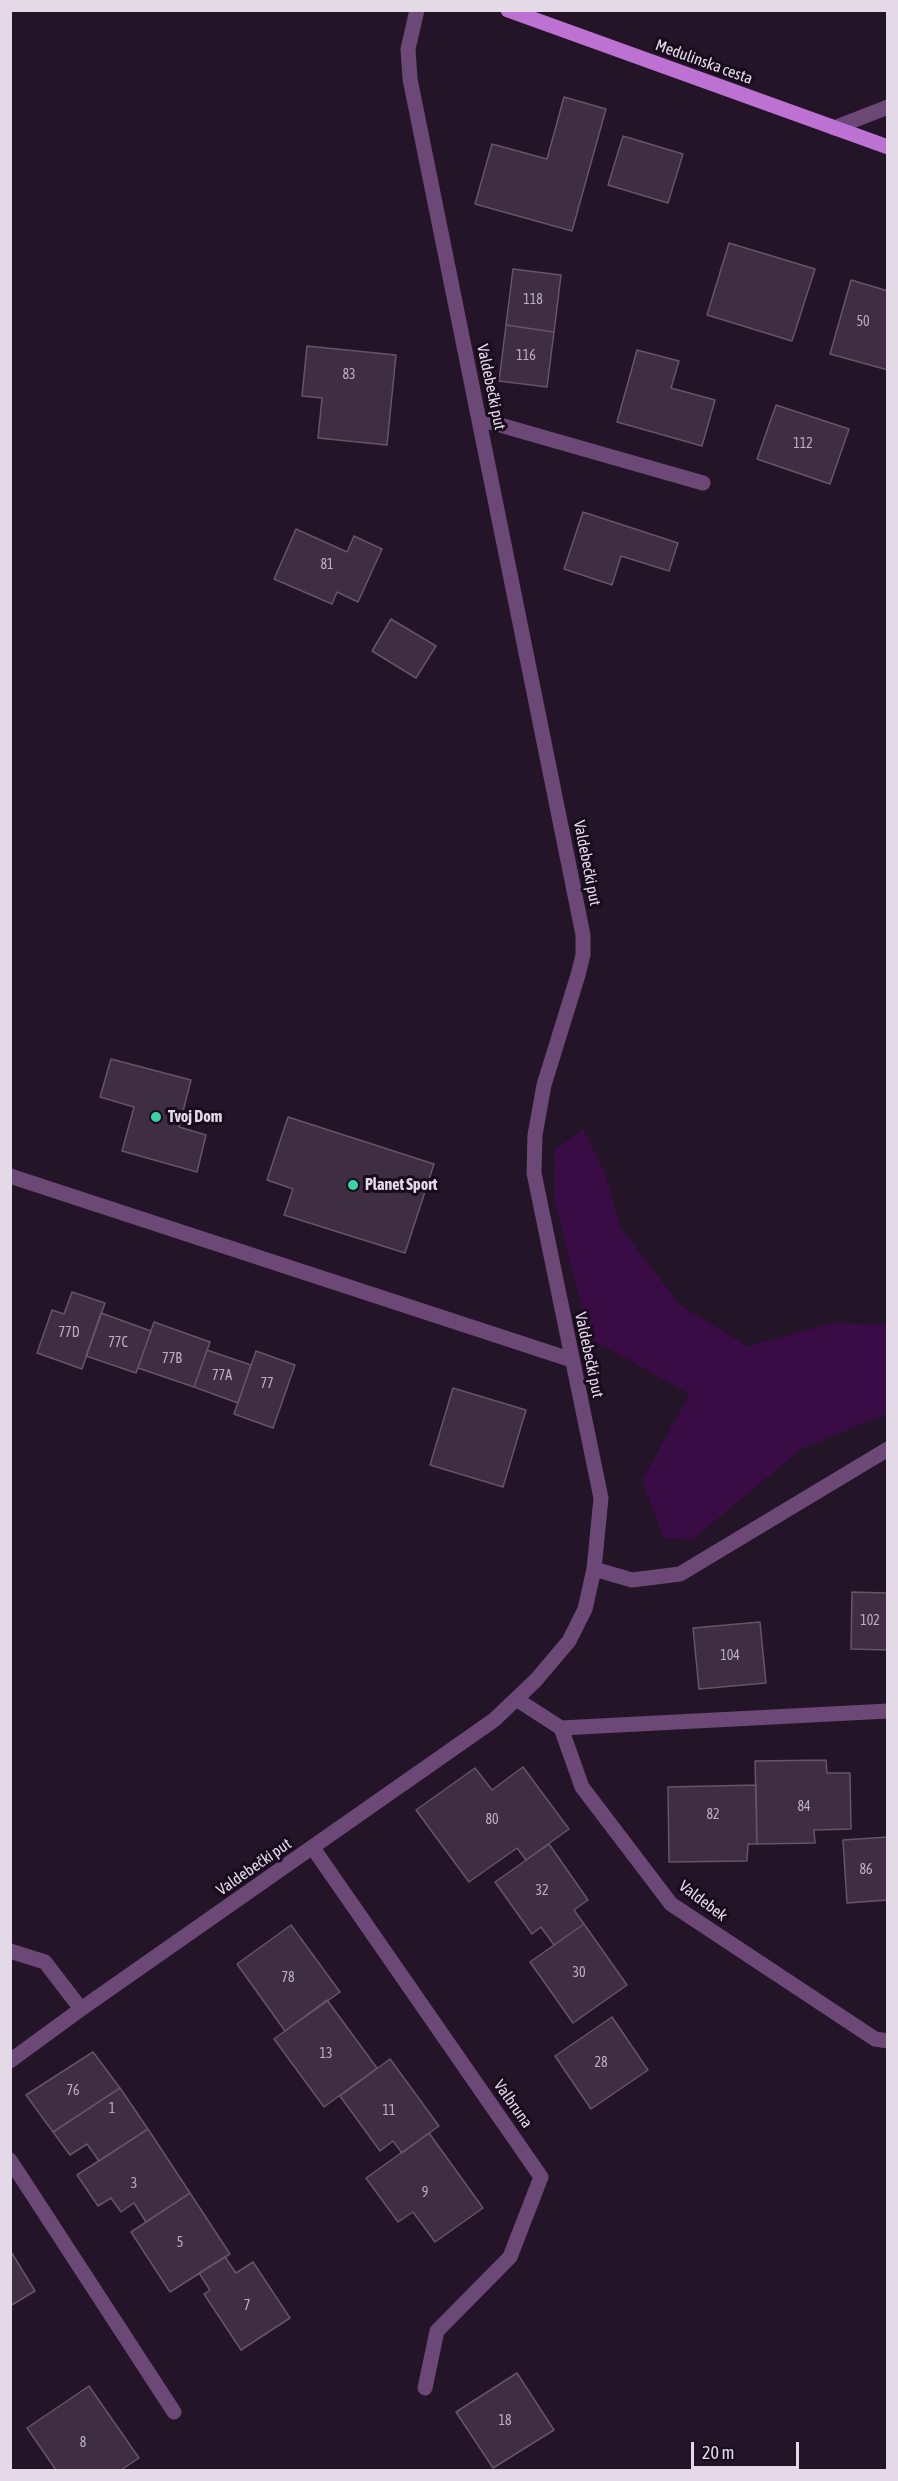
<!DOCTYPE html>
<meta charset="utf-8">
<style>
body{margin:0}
#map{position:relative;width:898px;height:2481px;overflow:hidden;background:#231427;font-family:"Asap Condensed",sans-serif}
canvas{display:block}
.frame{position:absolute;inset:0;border:12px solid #e4dae7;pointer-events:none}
.scale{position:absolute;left:691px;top:2442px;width:108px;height:27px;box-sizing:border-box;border:3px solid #e4dae7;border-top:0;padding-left:8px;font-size:18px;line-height:21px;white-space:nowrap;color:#e4dae7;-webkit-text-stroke:4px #190b1e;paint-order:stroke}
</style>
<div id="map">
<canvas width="898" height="2481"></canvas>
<div class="frame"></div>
<div class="scale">20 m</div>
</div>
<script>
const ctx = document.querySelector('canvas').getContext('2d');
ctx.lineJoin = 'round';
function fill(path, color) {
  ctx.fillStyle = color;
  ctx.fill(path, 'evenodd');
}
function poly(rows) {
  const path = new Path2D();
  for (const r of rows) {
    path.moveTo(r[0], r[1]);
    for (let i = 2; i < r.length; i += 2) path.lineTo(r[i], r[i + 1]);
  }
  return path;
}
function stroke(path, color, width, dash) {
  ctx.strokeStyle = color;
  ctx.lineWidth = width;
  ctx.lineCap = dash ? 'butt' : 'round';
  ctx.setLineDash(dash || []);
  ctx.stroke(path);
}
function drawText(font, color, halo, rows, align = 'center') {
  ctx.font = font + ' "Asap Condensed",sans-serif';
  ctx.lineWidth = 6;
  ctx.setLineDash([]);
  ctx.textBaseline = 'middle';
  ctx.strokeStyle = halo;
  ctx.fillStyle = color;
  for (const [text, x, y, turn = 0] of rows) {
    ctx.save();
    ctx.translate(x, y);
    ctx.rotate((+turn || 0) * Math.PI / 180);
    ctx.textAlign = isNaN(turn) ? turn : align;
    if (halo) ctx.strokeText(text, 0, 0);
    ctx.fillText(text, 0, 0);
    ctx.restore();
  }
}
fill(poly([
 [583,1129,605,1173,621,1228,680,1305,747,1346,834,1323,887,1325,887,1414,801,1449,692,1540,664,1538,642,1480,690,1394,591,1339,569,1259,554,1198,555,1150]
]), '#3a0c46');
const building = poly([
 [564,97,606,109,572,231,475,204,492,144,547,159,564,97],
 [623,136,683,154,668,203,608,185,623,136],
 [729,243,815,269,792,341,707,315,729,243],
 [513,269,561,275,554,332,506,325,513,269],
 [851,280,888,291,888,370,830,354,851,280],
 [506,325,554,332,547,387,499,381,506,325],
 [307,346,396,355,387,445,318,438,322,398,302,396,307,346],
 [637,350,679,361,671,388,715,400,702,446,617,422,637,350],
 [776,405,849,429,830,484,757,459,776,405],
 [583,512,678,543,669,571,621,556,612,585,564,569,583,512],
 [296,529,347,552,354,536,382,549,358,602,337,592,332,604,274,579,296,529],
 [391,619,436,646,416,678,372,651,391,619],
 [111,1059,191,1080,179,1127,206,1135,197,1172,122,1151,134,1107,100,1097,111,1059],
 [288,1117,434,1164,405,1253,284,1215,293,1189,267,1180,288,1117],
 [72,1292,105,1303,82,1369,37,1353,52,1310,64,1314,72,1292],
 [101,1313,151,1331,136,1373,86,1356,101,1313],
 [154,1322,210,1342,194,1387,138,1368,154,1322],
 [207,1350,251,1365,238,1403,194,1387,207,1350],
 [256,1351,295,1365,273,1428,234,1414,256,1351],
 [453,1388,526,1410,503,1487,430,1465,453,1388],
 [852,1592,888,1593,888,1650,851,1649,852,1592],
 [760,1622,766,1683,699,1689,693,1628,760,1622],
 [826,1760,827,1773,850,1773,851,1829,814,1830,815,1843,757,1844,755,1761,826,1760],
 [523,1767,569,1829,526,1860,517,1848,469,1882,416,1810,475,1768,492,1790,523,1767],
 [756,1785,757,1844,748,1844,747,1861,669,1862,668,1787,756,1785],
 [888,1837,888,1900,847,1903,843,1840,888,1837],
 [549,1844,588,1900,574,1910,584,1924,554,1945,541,1927,532,1934,495,1882,549,1844],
 [584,1924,627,1985,573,2023,530,1962,584,1924],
 [291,1925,340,1992,285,2031,237,1964,291,1925],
 [327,2000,377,2068,324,2107,274,2039,327,2000],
 [612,2017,648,2070,591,2109,555,2056,612,2017],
 [93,2052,120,2088,53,2132,26,2095,93,2052],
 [390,2059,439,2126,402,2153,393,2141,380,2151,340,2096,390,2059],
 [120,2088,148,2129,99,2161,87,2144,70,2155,53,2132,120,2088],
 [148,2129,190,2193,146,2222,134,2203,121,2212,111,2198,98,2206,77,2175,148,2129],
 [429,2133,483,2208,435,2242,413,2212,398,2222,366,2178,429,2133],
 [190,2193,230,2254,170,2292,131,2232,190,2193],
 [10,2250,35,2291,10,2306,10,2250],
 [225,2257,236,2273,253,2262,290,2318,241,2350,204,2294,210,2290,199,2273,225,2257],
 [517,2373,554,2430,493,2468,456,2412,517,2373],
 [89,2386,139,2458,121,2470,56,2470,27,2428,89,2386]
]);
fill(building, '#3e2d43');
stroke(building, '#66546b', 1.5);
stroke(poly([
 [834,128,888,107],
 [479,419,703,483],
 [10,1176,572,1360],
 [594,1569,632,1580,680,1574,888,1449],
 [516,1699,561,1728,888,1711],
 [561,1728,582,1787,671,1904,875,2039,888,2041],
 [313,1848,541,2177,510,2257,437,2331,425,2388],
 [10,1951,45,1962,81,2009],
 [10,2061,81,2009,494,1720,536,1680,569,1641,585,1609,594,1569,601,1498,534,1173,535,1135,544,1085,578,975,583,955,583,935,410,79,408,49,417,10],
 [10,2160,174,2412]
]), '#6b4876', 15);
stroke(poly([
 [508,10,888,147]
]), '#bd72d3', 15);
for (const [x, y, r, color] of [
 [156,1117,6,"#38d4a6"],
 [353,1185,6,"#38d4a6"]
]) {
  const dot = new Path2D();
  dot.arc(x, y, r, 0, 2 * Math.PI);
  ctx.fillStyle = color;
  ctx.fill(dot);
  stroke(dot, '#190b1e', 2);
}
drawText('14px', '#baafbe', null, [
 ["118",533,300],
 ["50",863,322],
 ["116",526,356],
 ["83",349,375],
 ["112",803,444],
 ["81",327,565],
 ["77D",69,1333],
 ["77C",118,1343],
 ["77B",172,1359],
 ["77A",222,1376],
 ["77",267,1384],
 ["102",870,1621],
 ["104",730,1656],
 ["84",804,1807],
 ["82",713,1815],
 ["80",492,1820],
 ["86",866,1870],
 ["32",542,1891],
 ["30",579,1973],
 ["78",288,1978],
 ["13",326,2054],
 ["28",601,2063],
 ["76",73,2091],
 ["1",112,2109],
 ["11",389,2111],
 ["3",134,2184],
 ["9",425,2193],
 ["5",180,2243],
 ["7",247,2306],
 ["18",505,2421],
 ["8",83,2443]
]);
drawText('16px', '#e4dae7', '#190b1e', [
 ["Medulinska cesta",704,62,20],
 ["Valdebečki put",491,387,78],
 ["Valdebečki put",587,863,79],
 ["Valdebečki put",589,1355,78],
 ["Valdebečki put",254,1867,-35],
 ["Valdebek",703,1901,37],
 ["Valbruna",513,2104,55]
]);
drawText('bold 16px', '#e4dae7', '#190b1e', [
 ["Tvoj Dom",168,1117],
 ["Planet Sport",365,1185]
], 'left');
</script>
